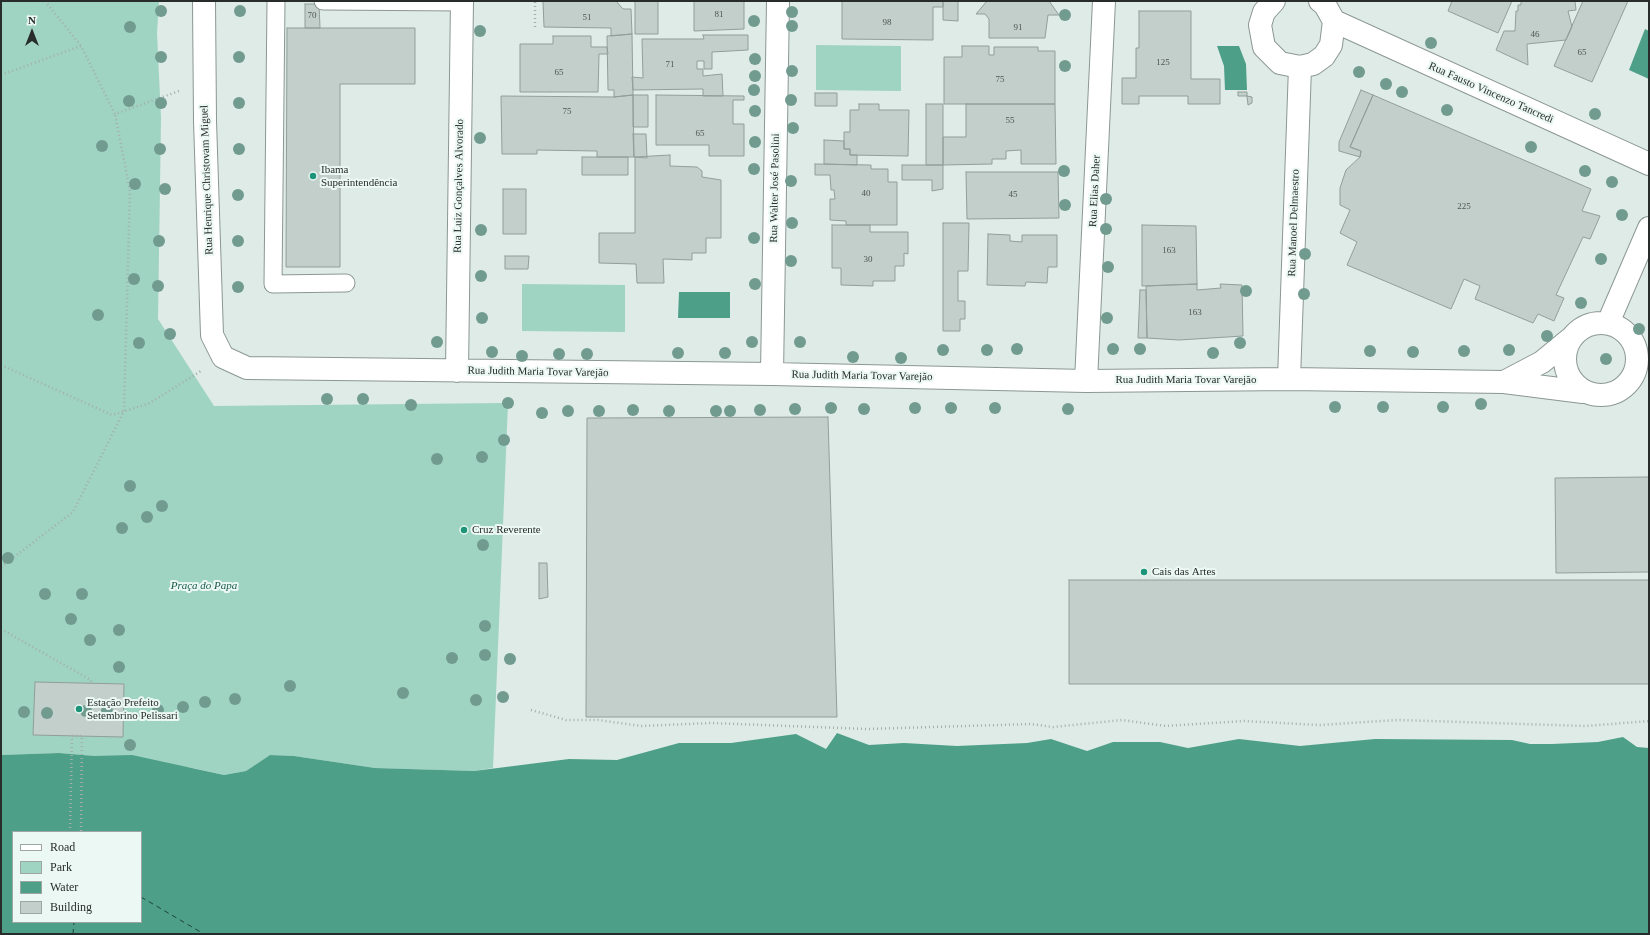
<!DOCTYPE html>
<meta charset="utf-8">
<style>
body{margin:0}
#map{position:relative;width:1650px;height:935px;overflow:hidden;background:#deebe6;font-family:"Times New Roman",serif}
canvas{display:block}
.frame{position:absolute;inset:0;border:2px solid #282c2b;pointer-events:none}
.legend{position:absolute;left:12px;top:831px;width:130px;height:92px;box-sizing:border-box;background:#ebf8f3;border:1px solid #9da6a3;margin:0;padding:5px 7px;list-style:none;font-size:12px;color:#282c2b}
.legend li{display:flex;align-items:center;gap:8px;height:20px}
.legend b{width:20px;border:1px solid #9da6a3}
.north{position:absolute;left:12px;top:12px;width:40px;height:40px;-webkit-text-stroke:3px #ebf8f3;paint-order:stroke;rotate:0deg;font-size:11px;font-weight:700;line-height:16px;text-align:center;color:#282c2b}
.north::after{content:'';display:block;margin:auto;width:14px;height:18px;background:#282c2b;clip-path:polygon(50% 0,100% 100%,50% 72%,0 100%)}
</style>
<div id="map">
<canvas width="1650" height="935"></canvas>
<div class="frame"></div>
<ul class="legend">
<li><b style="height:5px;background:#fff"></b>Road</li>
<li><b style="height:11px;background:#9fd3c2"></b>Park</li>
<li><b style="height:11px;background:#4e9f88"></b>Water</li>
<li><b style="height:11px;background:#c3cfcb"></b>Building</li>
</ul>
<div class="north">N</div>
</div>
<script>
const ctx = document.querySelector('canvas').getContext('2d');
ctx.lineJoin = 'round';
function fill(path, color) {
  ctx.fillStyle = color;
  ctx.fill(path, 'evenodd');
}
function poly(rows) {
  const path = new Path2D();
  for (const r of rows) {
    if (r.length === 3) {
      path.moveTo(r[0] + r[2], r[1]);
      path.arc(r[0], r[1], r[2], 0, 2 * Math.PI);
      continue;
    }
    path.moveTo(r[0], r[1]);
    for (let i = 2; i < r.length; i += 2) path.lineTo(r[i], r[i + 1]);
  }
  return path;
}
function stroke(path, color, width, dash) {
  ctx.strokeStyle = color;
  ctx.lineWidth = width;
  ctx.lineCap = dash ? 'butt' : 'round';
  ctx.setLineDash(dash || []);
  ctx.stroke(path);
}
function drawText(font, color, halo, rows, align = 'center') {
  ctx.font = font + ' "Times New Roman",serif';
  ctx.lineWidth = 4;
  ctx.setLineDash([]);
  ctx.textBaseline = 'middle';
  ctx.strokeStyle = halo;
  ctx.fillStyle = color;
  for (const [text, x, y, turn = 0] of rows) {
    ctx.save();
    ctx.translate(x, y);
    ctx.rotate((+turn || 0) * Math.PI / 180);
    ctx.textAlign = isNaN(turn) ? turn : align;
    if (halo) ctx.strokeText(text, 0, 0);
    ctx.fillText(text, 0, 0);
    ctx.restore();
  }
}
fill(poly([
 [1,1,159,1,157,33,161,118,158,319,214,406,508,403,493,768,474,771,375,768,294,756,270,755,246,771,224,775,193,768,95,756,59,753,1,755],
 [816,45,901,46,901,91,816,90],
 [522,284,625,285,625,332,522,331]
]), '#9fd3c2');
fill(poly([
 [1645,29,1649,31,1649,79,1629,70],
 [1217,46,1239,46,1246,64,1247,90,1225,90,1224,66],
 [679,292,730,292,730,318,678,318],
 [837,733,869,745,904,743,957,746,1027,743,1051,739,1087,751,1113,742,1160,742,1188,748,1239,739,1300,746,1375,739,1512,740,1530,744,1552,744,1598,742,1623,737,1637,747,1649,748,1649,934,1,934,1,755,59,753,95,756,132,755,224,775,246,771,270,755,294,756,375,768,474,771,569,759,617,760,679,743,731,743,796,734,826,749],
 [13,832,141,832,141,922,13,922]
]), '#4e9f88');
stroke(poly([
 [141,897,204,934],
 [73,934,74,922]
]), '#1e4339', 1, [5, 4]);
const building = poly([
 [543,1,616,1,623,9,631,9,632,34,611,36,611,28,544,27,543,1],
 [635,1,658,1,658,34,635,34,635,1],
 [694,1,744,1,744,29,694,31,694,1],
 [842,1,943,1,943,7,933,7,933,40,842,39,842,1],
 [943,1,958,1,958,21,943,20,943,1],
 [987,1,1049,1,1059,15,1048,15,1045,38,989,38,989,19,985,14,976,14,987,1],
 [1452,1,1512,1,1498,33,1448,11,1452,1],
 [1521,1,1575,1,1576,10,1568,11,1572,27,1566,40,1527,44,1528,65,1496,50,1504,31,1515,31,1516,11,1518,11,1518,5,1521,5,1521,1],
 [1583,1,1628,1,1592,82,1554,66,1583,1],
 [305,4,319,4,320,28,305,28,305,4],
 [1139,11,1191,11,1191,79,1220,79,1220,104,1188,104,1188,96,1139,96,1139,104,1122,104,1122,78,1136,78,1136,48,1139,48,1139,11],
 [287,28,415,28,415,84,340,84,340,267,286,267,287,28],
 [632,34,633,95,614,97,614,90,608,90,607,36,632,34],
 [703,35,748,35,748,50,712,52,712,69,704,69,704,61,697,61,697,69,703,69,703,76,722,74,723,96,703,96,703,89,633,90,632,77,643,78,642,39,704,39,703,35],
 [553,36,591,36,591,47,607,47,608,54,599,54,598,92,520,92,520,44,553,44,553,36],
 [962,46,989,46,989,55,994,55,994,47,1038,47,1038,51,1055,51,1055,104,944,104,944,57,962,57,962,46],
 [1361,90,1373,95,1350,147,1361,151,1360,157,1339,151,1339,142,1361,90],
 [1238,92,1247,92,1247,96,1238,96,1238,92],
 [815,93,837,93,837,106,815,106,815,93],
 [633,95,634,157,597,157,597,151,537,150,537,154,502,154,501,96,614,97,633,95],
 [633,95,648,95,648,127,633,127,633,95],
 [656,95,744,96,744,100,733,100,733,124,744,124,744,156,709,156,709,145,656,145,656,95],
 [1373,95,1591,189,1582,211,1600,216,1590,239,1583,237,1556,295,1564,298,1554,321,1538,314,1533,323,1475,299,1480,286,1464,279,1451,309,1347,265,1357,242,1340,233,1350,210,1340,205,1340,188,1346,170,1360,157,1361,151,1350,147,1373,95],
 [1247,96,1252,97,1252,103,1248,105,1247,96],
 [859,104,879,104,879,110,909,110,908,156,850,155,850,149,844,149,844,132,850,132,850,110,859,110,859,104],
 [926,104,943,104,943,165,926,165,926,104],
 [966,104,1055,104,1056,164,1021,164,1021,150,1006,151,1006,159,992,159,992,164,943,165,943,137,966,137,966,104],
 [633,134,646,134,647,158,634,157,633,134],
 [824,140,844,141,844,149,850,149,850,155,857,155,857,165,824,164,824,140],
 [670,155,670,166,697,167,702,171,702,177,721,180,721,238,706,238,706,253,692,253,692,260,663,259,664,283,637,283,636,264,599,263,599,233,635,233,635,157,670,155],
 [582,157,628,157,628,175,582,175,582,157],
 [815,164,871,165,871,169,888,169,888,182,897,182,897,225,846,225,846,221,830,220,830,199,835,199,834,190,831,190,830,175,815,175,815,164],
 [902,165,943,165,943,189,932,191,932,180,902,180,902,165],
 [966,172,1058,172,1059,218,967,219,966,172],
 [503,189,526,189,526,234,503,234,503,189],
 [943,223,969,223,968,271,958,271,958,301,965,301,965,319,960,319,960,331,943,331,943,223],
 [832,225,870,225,870,232,908,232,908,254,904,253,904,266,895,266,895,281,873,281,873,286,841,285,841,268,832,268,832,225],
 [1142,225,1196,226,1197,284,1142,286,1142,225],
 [988,234,1010,235,1010,241,1022,242,1022,235,1057,235,1057,267,1048,267,1047,283,1026,282,1025,286,987,285,988,234],
 [505,256,529,256,528,269,505,269,505,256],
 [1197,284,1197,290,1221,288,1220,284,1242,285,1243,336,1179,340,1147,338,1146,286,1197,284],
 [1140,290,1146,290,1147,338,1138,338,1140,290],
 [828,417,837,717,586,717,587,418,828,417],
 [1649,477,1649,572,1556,573,1555,478,1649,477],
 [539,563,547,563,548,597,539,599,539,563],
 [1069,580,1649,580,1649,684,1069,684,1069,580],
 [35,682,124,684,123,737,33,735,35,682]
]);
fill(building, '#c3cfcb');
stroke(building, '#929e99', 1);
const service = poly([
 [276,1,273,284,346,283],
 [323,1,462,2]
]);
const minor = poly([
 [204,1,205,121,212,335,223,357,247,368,772,374,1086,381,1289,379,1504,382,1583,392],
 [1274,1,1264,12,1260,25,1264,47,1280,63,1300,67,1313,64,1324,56,1331,45,1334,21,1325,5,1320,1],
 [1334,21,1649,164],
 [1601,359,36],
 [1608,323,1649,228],
 [457,371,462,1],
 [772,374,778,1],
 [1289,379,1300,67],
 [1086,381,1104,1],
 [1504,382,1542,362,1570,339]
]);
stroke(service, '#8b9793', 19);
stroke(minor, '#8b9793', 24);
stroke(poly([
 [45,1,81,46],
 [535,27,535,1],
 [1,75,81,46,115,114,179,91],
 [1,365,112,415,148,404,201,371],
 [1,567,73,512,124,411,130,191,115,114],
 [1,629,91,680,91,684],
 [531,710,566,720,598,720,641,726,711,723,867,729,1031,724,1053,727,1122,720,1166,726,1244,721,1319,725,1398,720,1586,726,1649,721],
 [70,832,72,736,82,736,81,832]
]), '#a4aeab', 2.5, [1, 3]);
stroke(service, '#fff', 17);
stroke(minor, '#fff', 22);
ctx.fillStyle = '#729b90';
for (const [x, y] of [
 [161,11],
 [240,11],
 [792,12],
 [1065,15],
 [754,21],
 [792,26],
 [130,27],
 [480,31],
 [1431,43],
 [161,57],
 [239,57],
 [755,59],
 [1065,66],
 [792,71],
 [1359,72],
 [755,76],
 [1386,84],
 [754,90],
 [1402,92],
 [791,100],
 [129,101],
 [161,103],
 [239,103],
 [1447,110],
 [755,111],
 [1595,114],
 [793,128],
 [480,138],
 [755,142],
 [102,146],
 [1531,147],
 [160,149],
 [239,149],
 [754,169],
 [1064,171],
 [1585,171],
 [791,181],
 [1612,182],
 [135,184],
 [165,189],
 [238,195],
 [1106,199],
 [1065,205],
 [1622,215],
 [792,223],
 [1106,229],
 [481,230],
 [754,238],
 [159,241],
 [238,241],
 [1305,254],
 [1601,259],
 [791,261],
 [1108,267],
 [481,276],
 [134,279],
 [755,284],
 [158,286],
 [238,287],
 [1246,291],
 [1304,294],
 [1581,303],
 [98,315],
 [482,318],
 [1107,318],
 [1639,329],
 [170,334],
 [1547,336],
 [437,342],
 [752,342],
 [800,342],
 [139,343],
 [1240,343],
 [1017,349],
 [1113,349],
 [1140,349],
 [943,350],
 [987,350],
 [1509,350],
 [1370,351],
 [1464,351],
 [492,352],
 [1413,352],
 [678,353],
 [725,353],
 [1213,353],
 [559,354],
 [587,354],
 [522,356],
 [853,357],
 [901,358],
 [1606,359],
 [327,399],
 [363,399],
 [508,403],
 [1481,404],
 [411,405],
 [1335,407],
 [1383,407],
 [1443,407],
 [831,408],
 [915,408],
 [951,408],
 [995,408],
 [795,409],
 [864,409],
 [1068,409],
 [633,410],
 [760,410],
 [568,411],
 [599,411],
 [669,411],
 [716,411],
 [730,411],
 [542,413],
 [504,440],
 [482,457],
 [437,459],
 [130,486],
 [162,506],
 [147,517],
 [122,528],
 [483,545],
 [8,558],
 [45,594],
 [82,594],
 [71,619],
 [485,626],
 [119,630],
 [90,640],
 [485,655],
 [452,658],
 [510,659],
 [119,667],
 [290,686],
 [403,693],
 [503,697],
 [235,699],
 [476,700],
 [205,702],
 [183,707],
 [158,710],
 [86,711],
 [107,711],
 [24,712],
 [47,713],
 [130,745]
]) {
  ctx.beginPath();
  ctx.arc(x, y, 6, 0, 2 * Math.PI);
  ctx.fill();
}
for (const [x, y, r, color] of [
 [313,176,4,"#1d9479"],
 [464,530,4,"#1d9479"],
 [1144,572,4,"#1d9479"],
 [79,709,4,"#1d9479"]
]) {
  const dot = new Path2D();
  dot.arc(x, y, r, 0, 2 * Math.PI);
  ctx.fillStyle = color;
  ctx.fill(dot);
  stroke(dot, '#ebf8f3', 1.5);
}
drawText('9px', '#4f5553', null, [
 ["81",719,15],
 ["70",312,16],
 ["51",587,18],
 ["98",887,23],
 ["91",1018,28],
 ["46",1535,35],
 ["65",1582,53],
 ["125",1163,63],
 ["71",670,65],
 ["65",559,73],
 ["75",1000,80],
 ["75",567,112],
 ["55",1010,121],
 ["65",700,134],
 ["40",866,194],
 ["45",1013,195],
 ["225",1464,207],
 ["163",1169,251],
 ["30",868,260],
 ["163",1195,313]
]);
drawText('11px', '#282c2b', '#ebf8f3', [
 ["Rua Fausto Vincenzo Tancredi",1491,93,24],
 ["Rua Henrique Christovam Miguel",207,180,-92],
 ["Rua Luiz Gonçalves Alvorado",459,186,-89],
 ["Rua Walter José Pasolini",775,188,-89],
 ["Rua Elias Daher",1095,191,-87],
 ["Rua Manoel Delmaestro",1294,223,-88],
 ["Rua Judith Maria Tovar Varejão",538,372,1],
 ["Rua Judith Maria Tovar Varejão",862,376,1],
 ["Rua Judith Maria Tovar Varejão",1186,380]
]);
drawText('11px', '#282c2b', '#ebf8f3', [
 ["Ibama",321,170],
 ["Superintendência",321,183],
 ["Cruz Reverente",472,530],
 ["Cais das Artes",1152,572],
 ["Estação Prefeito",87,703],
 ["Setembrino Pelissari",87,716]
], 'left');
drawText('italic 11px', '#195a4a', '#ebf8f3', [
 ["Praça do Papa",204,586]
]);
</script>
